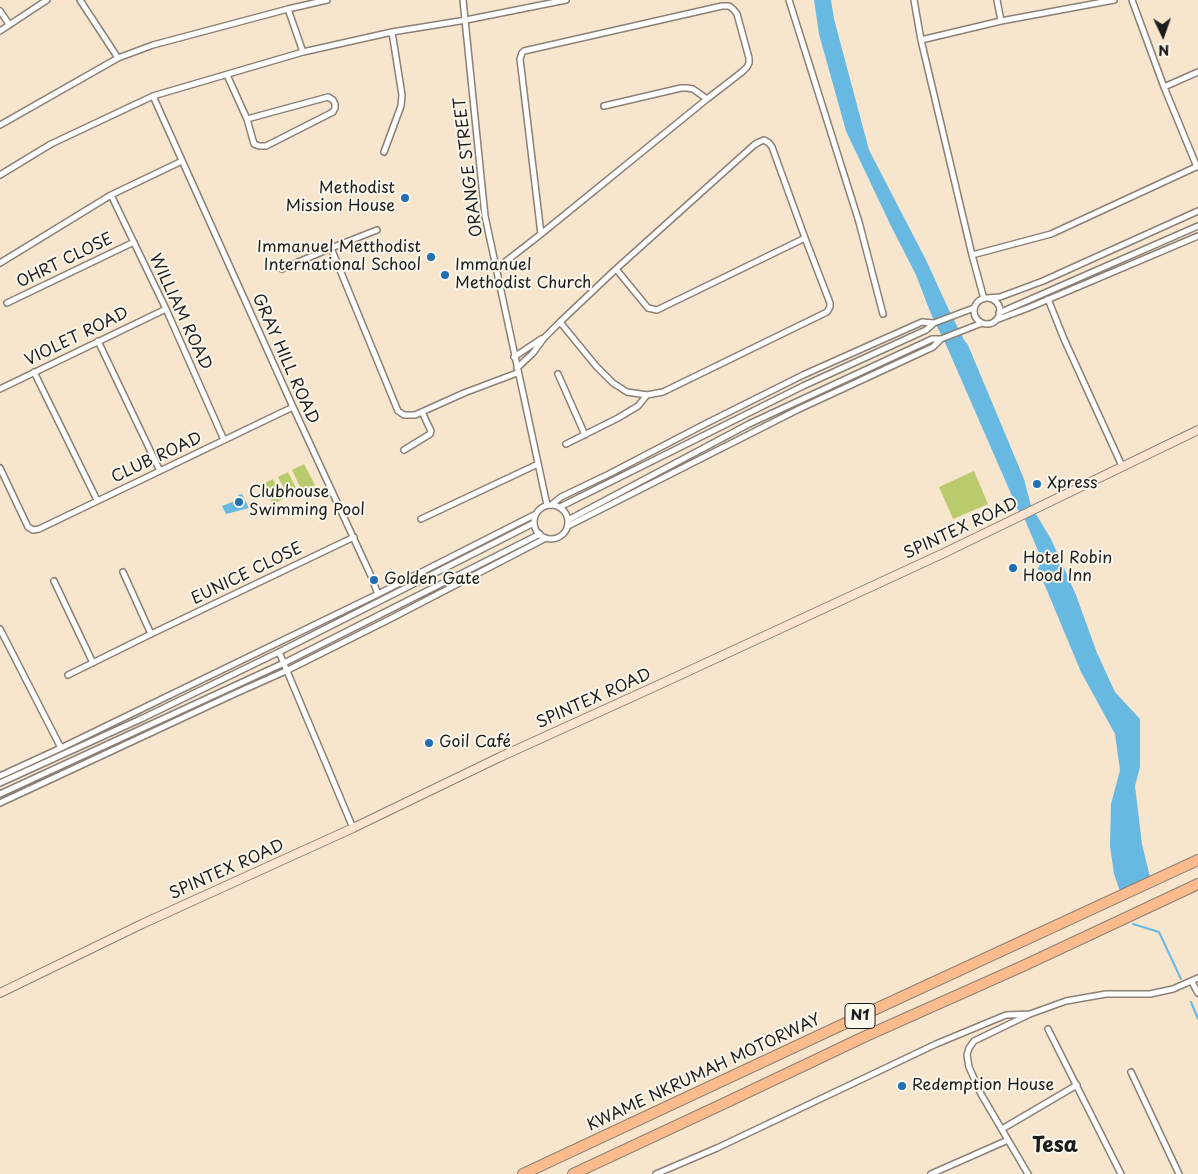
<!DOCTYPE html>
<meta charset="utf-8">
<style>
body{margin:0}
#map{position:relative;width:1198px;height:1174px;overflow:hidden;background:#f7e5ce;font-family:"Playpen Sans",sans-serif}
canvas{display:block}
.north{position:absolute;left:1138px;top:10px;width:50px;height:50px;-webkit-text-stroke:4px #fbf7ec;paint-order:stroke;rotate:177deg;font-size:14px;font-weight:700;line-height:20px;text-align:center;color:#1c1c1c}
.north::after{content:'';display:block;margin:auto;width:18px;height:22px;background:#1c1c1c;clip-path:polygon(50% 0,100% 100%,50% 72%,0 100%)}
</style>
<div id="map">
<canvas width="1198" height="1174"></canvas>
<div class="north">N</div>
</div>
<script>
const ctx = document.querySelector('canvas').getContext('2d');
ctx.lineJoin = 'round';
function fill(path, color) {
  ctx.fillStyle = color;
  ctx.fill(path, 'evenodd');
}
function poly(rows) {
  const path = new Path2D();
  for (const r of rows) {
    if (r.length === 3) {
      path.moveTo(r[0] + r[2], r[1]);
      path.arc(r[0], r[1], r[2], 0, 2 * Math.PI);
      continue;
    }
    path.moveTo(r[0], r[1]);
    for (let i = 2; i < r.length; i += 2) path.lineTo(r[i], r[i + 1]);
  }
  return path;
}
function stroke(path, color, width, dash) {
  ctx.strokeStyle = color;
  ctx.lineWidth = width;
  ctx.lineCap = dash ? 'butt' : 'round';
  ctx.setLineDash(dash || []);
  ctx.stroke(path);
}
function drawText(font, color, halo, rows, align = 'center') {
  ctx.font = font + ' "Playpen Sans",sans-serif';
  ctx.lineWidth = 4;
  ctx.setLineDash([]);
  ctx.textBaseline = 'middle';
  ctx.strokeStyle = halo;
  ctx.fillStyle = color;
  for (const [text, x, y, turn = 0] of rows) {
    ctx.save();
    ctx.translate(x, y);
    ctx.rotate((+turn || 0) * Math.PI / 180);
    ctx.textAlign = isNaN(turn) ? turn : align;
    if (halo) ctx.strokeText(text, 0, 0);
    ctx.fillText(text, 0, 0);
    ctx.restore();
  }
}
fill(poly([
 [304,464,315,485,302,491,292,470],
 [974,471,988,504,953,519,939,487],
 [288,472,298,492,289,497,278,477],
 [273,479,283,499,273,504,263,484]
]), '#b9cb6d');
fill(poly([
 [814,0,831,0,834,19,869,150,926,260,948,308,964,340,968,345,1024,479,1031,506,1051,539,1076,595,1097,653,1115,692,1140,719,1140,767,1135,786,1142,844,1150,877,1120,891,1114,874,1110,846,1111,804,1120,770,1115,734,1081,672,1038,569,1042,560,1025,520,1019,512,947,347,931,314,916,275,890,224,846,131,819,34],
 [242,494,249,508,226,514,222,506,240,499,238,495]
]), '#67b9e2');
stroke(poly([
 [1133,924,1159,932,1181,979],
 [1191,1002,1198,1019]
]), '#67b9e2', 2);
const minor = poly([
 [80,0,118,58],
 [463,0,485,216,547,505],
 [789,0,859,222,883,314],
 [914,0,921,40,972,255,984,299],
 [997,0,1001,21],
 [1132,0,1164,87,1197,167],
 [288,9,303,52],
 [0,11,9,24],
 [0,31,47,0],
 [921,40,1001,21,1114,0],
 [227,75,247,119,328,97,333,100,335,104,335,108,333,112,266,146,259,146,254,144,247,119],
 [1164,87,1198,72],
 [153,96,293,407,372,578],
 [604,106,681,88,687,88,693,89,707,99],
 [0,125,118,58,153,45,288,9,327,0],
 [384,152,401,106,402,95,392,32],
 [0,175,51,144,153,96,303,52,392,32,466,20,566,0],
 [111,195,166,309,224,440],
 [331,248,377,230],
 [972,255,1051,234,1198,166],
 [0,263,111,195,182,161],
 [282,269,331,248,398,411,404,415,415,415,464,393,517,373],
 [496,269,541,234,707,99,742,72,747,67,749,63,749,58,737,14,733,9,729,6,722,6,524,51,522,53,520,59,541,234],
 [616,269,648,308,657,310,805,238],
 [987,298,1000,297,1043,281,1198,211],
 [987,311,13],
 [1048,299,1064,339,1122,466],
 [7,303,134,242],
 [999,313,1198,226],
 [996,320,1028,308,1198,236],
 [98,341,160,471],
 [514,357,541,339],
 [517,368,533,353,544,338,560,322,616,269,754,145,759,142,764,140,769,143,772,147,805,238,830,303,830,307,827,312,663,392,647,395,627,392,613,383,596,366,560,322],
 [34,372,97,500],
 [558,374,585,435],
 [0,389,166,309],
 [566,444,618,418,638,406,647,395],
 [404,450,430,434,431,431,422,412],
 [0,468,28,527,33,530,39,529,293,407],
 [551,505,561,497,609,474,705,424,803,375,922,322,934,323],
 [551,522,17],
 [560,507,803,386,926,330,934,323,974,308],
 [421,519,538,464],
 [568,520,749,424,932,339,941,339],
 [568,526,799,409,933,347,941,339,982,323],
 [123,572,151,634],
 [54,581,93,663],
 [374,584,378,594],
 [0,629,61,748],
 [279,652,353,828],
 [68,675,151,634,354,537],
 [0,776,61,748,378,594,536,514],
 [0,783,143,718,279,652,534,523],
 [0,794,284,663,540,534],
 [0,803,234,694,288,670,390,619,546,538],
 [1192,982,1198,993],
 [1048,1029,1121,1174],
 [1131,1072,1179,1174],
 [1002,1129,1077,1085],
 [656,1174,717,1148,936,1044,1006,1015,1030,1014],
 [931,1174,1008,1140],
 [1028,1174,981,1094,969,1067,967,1055,969,1048,974,1041,1030,1014,1066,1001,1106,994,1150,994,1173,989,1198,978]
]);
const secondary = poly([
 [0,993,142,924,353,828,500,757,654,687,944,553,1198,430]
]);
const motorway = poly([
 [523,1174,880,1007,1198,860],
 [573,1174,725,1103,866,1036,1023,966,1198,884]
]);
stroke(minor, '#8a8075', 8);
stroke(secondary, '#8a8075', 10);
stroke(motorway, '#8a8075', 12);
stroke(minor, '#fff', 5);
stroke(secondary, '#fde4d1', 8);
stroke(motorway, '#fbbb8c', 10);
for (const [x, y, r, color] of [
 [405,198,5,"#1f6fb2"],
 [431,257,5,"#1f6fb2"],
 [445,275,5,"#1f6fb2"],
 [1037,484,5,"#1f6fb2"],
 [239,502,5,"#1f6fb2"],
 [1013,568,5,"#1f6fb2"],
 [374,580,5,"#1f6fb2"],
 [429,743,5,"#1f6fb2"],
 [902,1086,5,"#1f6fb2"]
]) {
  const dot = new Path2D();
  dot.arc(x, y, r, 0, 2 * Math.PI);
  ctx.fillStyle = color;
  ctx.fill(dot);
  stroke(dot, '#fbf7ec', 2);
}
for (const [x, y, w] of [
 [860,1016,30]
]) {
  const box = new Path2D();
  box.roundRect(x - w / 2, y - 12.5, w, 25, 4);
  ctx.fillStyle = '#fbf7ec';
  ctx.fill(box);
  stroke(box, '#1c1c1c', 1);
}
drawText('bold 15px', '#1c1c1c', null, [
 ["N1",860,1016]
]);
drawText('16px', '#1c1c1c', '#fbf7ec', [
 ["ORANGE STREET",469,167,-97],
 ["OHRT CLOSE",65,261,-26],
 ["WILLIAM ROAD",180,312,65],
 ["VIOLET ROAD",77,337,-26],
 ["GRAY HILL ROAD",285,359,66],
 ["CLUB ROAD",157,458,-25],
 ["SPINTEX ROAD",961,529,-25],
 ["EUNICE CLOSE",247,574,-26],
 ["SPINTEX ROAD",594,699,-24],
 ["SPINTEX ROAD",227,870,-24],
 ["KWAME NKRUMAH MOTORWAY",704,1073,-25]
]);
drawText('16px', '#1c1c1c', '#fbf7ec', [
 ["Methodist",395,189,"right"],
 ["Mission House",395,207,"right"],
 ["Immanuel Metthodist",421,248,"right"],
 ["International School",421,266,"right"],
 ["Immanuel",455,266],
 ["Methodist Church",455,284],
 ["Xpress",1047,484],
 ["Clubhouse",249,493],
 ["Swimming Pool",249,511],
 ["Hotel Robin",1023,559],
 ["Hood Inn",1023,577],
 ["Golden Gate",384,580],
 ["Goil Café",439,743],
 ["Redemption House",912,1086]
], 'left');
drawText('bold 21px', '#1c1c1c', '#fbf7ec', [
 ["Tesa",1055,1146]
]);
</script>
